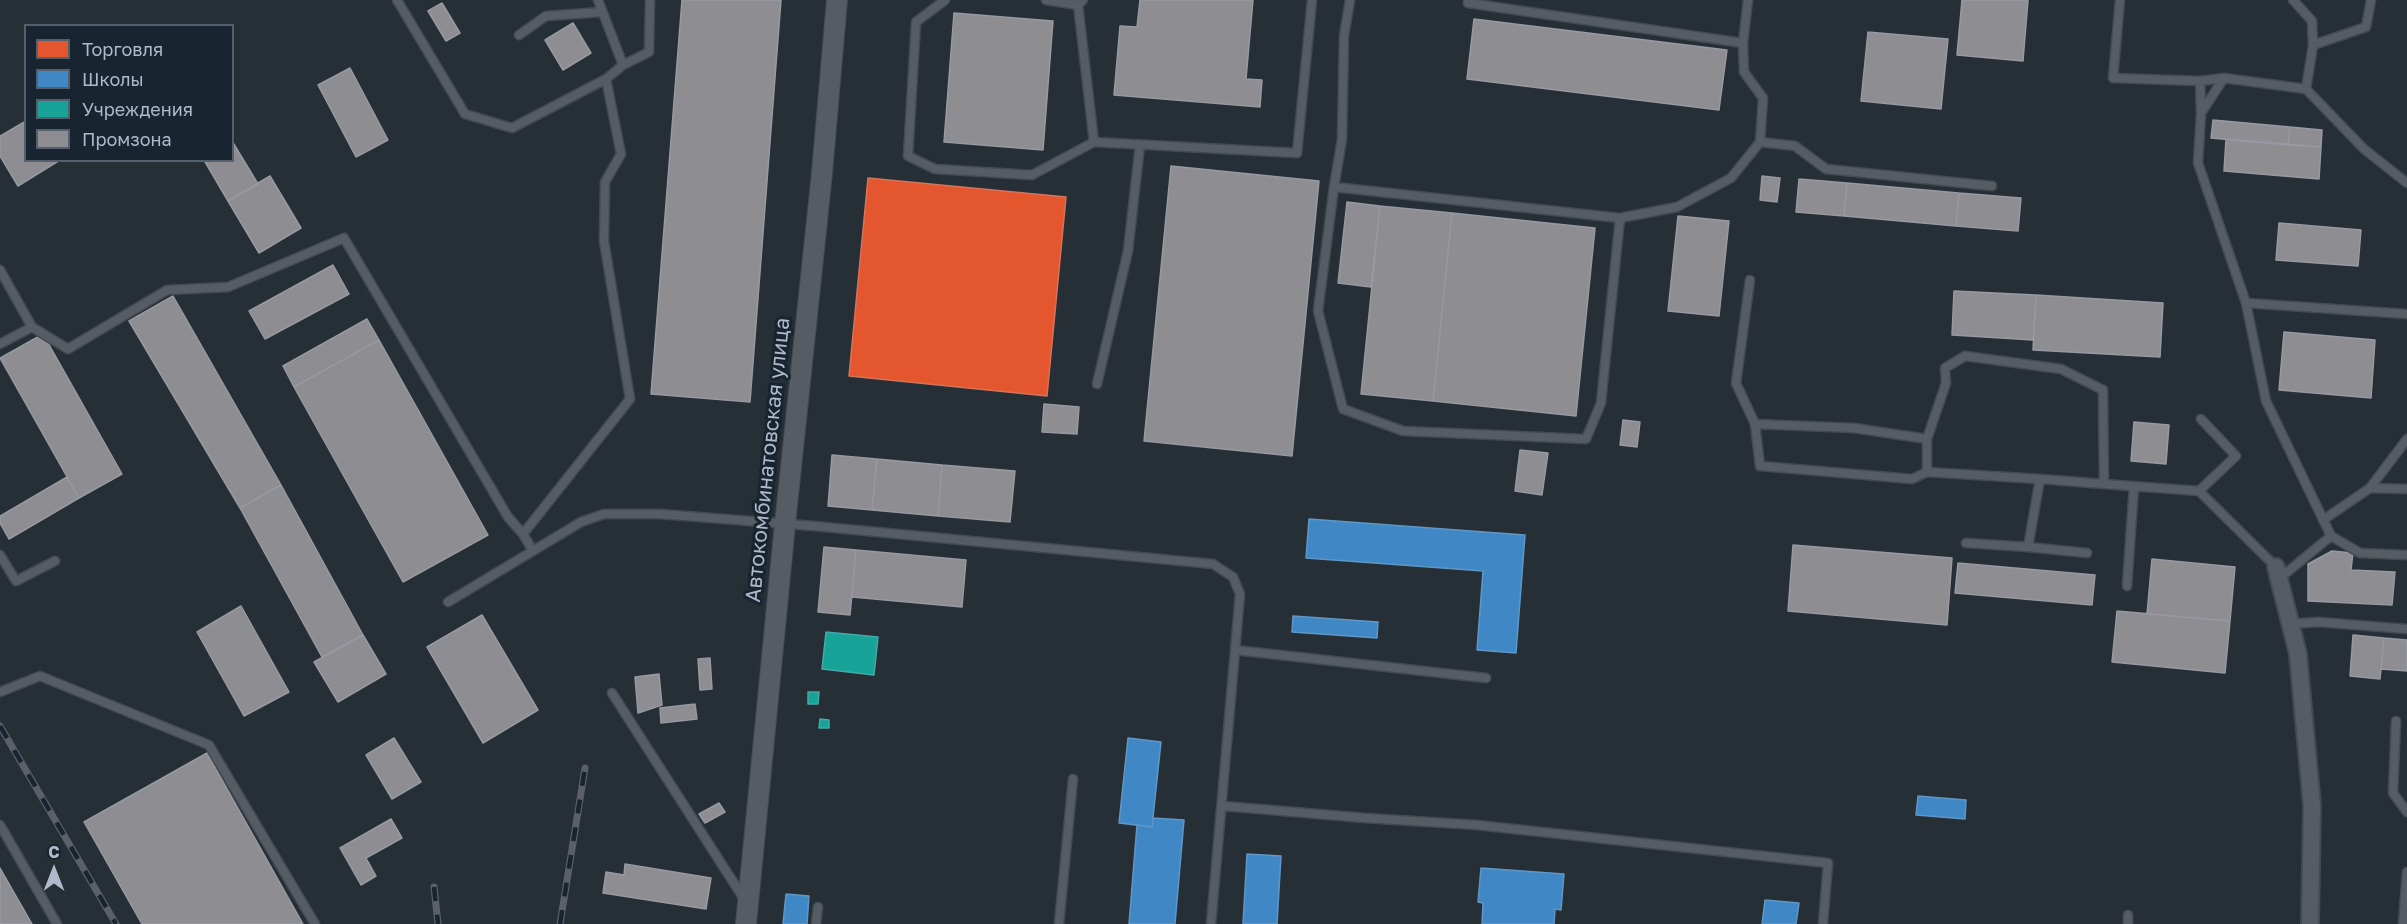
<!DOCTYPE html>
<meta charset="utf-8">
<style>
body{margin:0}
#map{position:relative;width:2407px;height:924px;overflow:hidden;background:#262e36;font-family:"Golos Text",sans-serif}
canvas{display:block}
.legend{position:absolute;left:24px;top:24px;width:210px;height:138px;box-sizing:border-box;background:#192431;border:2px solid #55606e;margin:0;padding:8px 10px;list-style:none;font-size:18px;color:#aeb9c9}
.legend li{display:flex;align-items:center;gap:12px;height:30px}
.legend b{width:30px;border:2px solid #55606e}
.north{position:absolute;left:24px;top:840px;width:60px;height:60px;-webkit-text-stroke:4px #192431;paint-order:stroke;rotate:0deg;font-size:16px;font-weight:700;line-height:24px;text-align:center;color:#aeb9c9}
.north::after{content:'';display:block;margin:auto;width:21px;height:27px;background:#aeb9c9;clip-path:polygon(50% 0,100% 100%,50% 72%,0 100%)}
</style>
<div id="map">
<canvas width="2407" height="924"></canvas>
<ul class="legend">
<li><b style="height:16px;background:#e4572e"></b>Торговля</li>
<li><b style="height:16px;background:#3f88c5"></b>Школы</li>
<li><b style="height:16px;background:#17a398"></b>Учреждения</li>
<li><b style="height:16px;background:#8d8d92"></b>Промзона</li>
</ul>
<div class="north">С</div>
</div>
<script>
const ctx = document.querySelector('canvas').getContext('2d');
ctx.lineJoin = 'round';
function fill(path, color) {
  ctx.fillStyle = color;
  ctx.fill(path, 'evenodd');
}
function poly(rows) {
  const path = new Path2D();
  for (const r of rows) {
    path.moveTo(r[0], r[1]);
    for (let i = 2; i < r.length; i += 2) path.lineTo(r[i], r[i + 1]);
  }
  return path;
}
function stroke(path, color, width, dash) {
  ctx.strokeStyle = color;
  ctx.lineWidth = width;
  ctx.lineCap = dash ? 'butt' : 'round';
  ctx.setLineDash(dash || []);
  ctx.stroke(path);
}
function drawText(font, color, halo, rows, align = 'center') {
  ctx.font = font + ' "Golos Text",sans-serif';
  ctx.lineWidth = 6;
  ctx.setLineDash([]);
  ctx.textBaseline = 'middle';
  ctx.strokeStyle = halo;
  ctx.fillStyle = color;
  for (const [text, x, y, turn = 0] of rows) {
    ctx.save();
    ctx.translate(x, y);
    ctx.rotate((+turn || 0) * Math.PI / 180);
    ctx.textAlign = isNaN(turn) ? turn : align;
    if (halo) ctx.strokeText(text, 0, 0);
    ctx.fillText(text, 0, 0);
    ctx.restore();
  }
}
const shops = poly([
 [868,178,1066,197,1047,396,849,376,868,178]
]);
fill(shops, '#e4572e');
stroke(shops, '#d4745c', 1.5);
const schools = poly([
 [1309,519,1525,535,1516,653,1477,650,1483,571,1306,558,1309,519],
 [1293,616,1378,622,1377,638,1292,632,1293,616],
 [1128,738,1161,742,1152,827,1119,823,1128,738],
 [1918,796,1966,800,1965,819,1916,815,1918,796],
 [1153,818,1184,820,1175,924,1129,924,1137,825,1152,827,1153,818],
 [1247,854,1281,856,1277,924,1243,924,1247,854],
 [1481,868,1564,874,1561,910,1555,909,1554,924,1482,924,1483,903,1478,902,1481,868],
 [786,894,809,896,807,924,783,924,786,894],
 [1765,900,1799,903,1796,924,1762,924,1765,900]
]);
fill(schools, '#3f88c5');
stroke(schools, '#6097c6', 1.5);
const public = poly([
 [826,632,878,637,874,675,822,669,826,632],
 [808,692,819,692,818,704,808,704,808,692],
 [820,719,829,720,829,728,819,728,820,719]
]);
fill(public, '#17a398');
stroke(public, '#44aaa7', 1.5);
const industry = poly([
 [682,0,781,0,750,402,651,394,682,0],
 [1140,0,1253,0,1246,79,1262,80,1260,107,1114,95,1120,26,1137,27,1140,0],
 [1962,0,2028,0,2023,61,1957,55,1962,0],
 [442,3,460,33,446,41,428,11,442,3],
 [954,13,1053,21,1043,150,944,142,954,13],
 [1474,19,1727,50,1719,110,1467,79,1474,19],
 [573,23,591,53,563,70,545,40,573,23],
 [1868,32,1948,39,1941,109,1861,101,1868,32],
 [350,68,388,140,356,157,318,85,350,68],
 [2213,120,2290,127,2288,145,2211,138,2213,120],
 [26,121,26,160,60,160,18,186,0,156,0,136,26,121],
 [2290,127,2322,130,2321,147,2288,145,2290,127],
 [2226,139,2321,147,2319,179,2224,171,2226,139],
 [232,141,258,184,228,201,204,160,232,160,232,141],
 [1171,166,1319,181,1292,456,1144,441,1171,166],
 [270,176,301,228,259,253,228,201,270,176],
 [1762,176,1780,178,1777,202,1760,200,1762,176],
 [1799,179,1847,183,1844,216,1796,212,1799,179],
 [1847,183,1959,193,1956,226,1844,216,1847,183],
 [1959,193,2021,198,2018,231,1956,226,1959,193],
 [1347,202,1380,206,1371,287,1338,283,1347,202],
 [1380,206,1452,213,1433,401,1361,394,1380,206],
 [1452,213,1595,228,1576,416,1433,401,1452,213],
 [1678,216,1729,221,1719,316,1668,311,1678,216],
 [2279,223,2361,230,2358,266,2276,260,2279,223],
 [333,265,349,294,265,339,249,311,333,265],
 [1954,291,2036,295,2033,340,1952,335,1954,291],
 [2036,295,2163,303,2160,357,2033,350,2036,295],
 [173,296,281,485,240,508,129,321,173,296],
 [367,319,379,340,294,387,283,366,367,319],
 [2284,332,2375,340,2371,398,2279,390,2284,332],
 [43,334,122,474,79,498,0,358,43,334],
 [379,340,488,535,403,582,294,387,379,340],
 [1044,404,1079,407,1077,434,1042,432,1044,404],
 [1623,420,1640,422,1637,447,1620,445,1623,420],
 [2134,422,2169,425,2166,464,2131,461,2134,422],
 [1520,450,1548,453,1542,495,1515,491,1520,450],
 [832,455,877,459,872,510,828,506,832,455],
 [877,459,942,465,938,516,872,510,877,459],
 [942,465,1015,471,1010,522,938,516,942,465],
 [67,477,79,498,9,539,0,523,0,516,67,477],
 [281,485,363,635,322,657,240,508,281,485],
 [1793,545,1952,558,1947,625,1788,611,1793,545],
 [824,547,856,550,850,615,818,612,824,547],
 [856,550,966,560,962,607,852,597,856,550],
 [2332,551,2353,553,2351,570,2395,572,2392,605,2308,601,2308,564,2332,551],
 [2152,559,2235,567,2230,621,2147,614,2152,559],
 [1958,563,2095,575,2092,605,1955,593,1958,563],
 [241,606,289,692,244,716,197,632,241,606],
 [2117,611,2230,621,2225,673,2112,662,2117,611],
 [482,615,538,710,483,743,427,647,482,615],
 [363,635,386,674,338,702,314,662,363,635],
 [2353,635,2384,638,2380,679,2350,676,2353,635],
 [2384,638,2407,640,2407,671,2381,669,2384,638],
 [710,658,712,689,700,690,698,659,710,658],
 [659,674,662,705,638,713,635,677,659,674],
 [695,704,697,719,661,723,660,708,695,704],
 [394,738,421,782,392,799,366,755,394,738],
 [207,753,303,924,142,924,84,822,207,753],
 [719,803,725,812,705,823,699,814,719,803],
 [391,819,402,838,366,858,376,876,361,885,340,848,391,819],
 [625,864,711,878,706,909,603,893,606,872,624,875,625,864],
 [0,868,32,924,0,924,0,868]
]);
fill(industry, '#8d8d92');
stroke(industry, '#979aa2', 1.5);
const service = poly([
 [397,0,465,114,512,128,606,79],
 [598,0,623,65],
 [945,0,916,22,908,156,935,169,1032,175,1094,142,1297,153,1312,0],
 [1046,0,1078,5],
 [1083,0,1078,5,1094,142],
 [1468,0,1468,3,1743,43,1744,72,1763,98,1760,142,1731,178,1677,207,1620,218],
 [2120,0,2113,78,2200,81],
 [2293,0,2312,21,2313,45],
 [519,35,546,16,602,12],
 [1743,43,1748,0],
 [2306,89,2313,45,2366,27,2371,0],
 [2201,112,2200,81,2224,78],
 [1760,142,1795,146,1826,169,1992,186],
 [1334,187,1620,218,1601,403,1586,439,1403,431,1343,409,1318,311,1334,187,1342,139,1344,36,1350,0],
 [0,270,32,327],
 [1750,280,1736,383,1755,424,1854,428,1927,439],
 [2246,303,2407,314],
 [0,344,32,327,68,349,167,290,228,287,344,238,508,517,523,534,630,399,604,241,605,182,621,154,606,79,623,65,649,52,650,0],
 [1097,384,1128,251,1140,145],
 [2201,419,2236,456,2199,491,2276,567],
 [1755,424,1760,466,1912,479,1927,472],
 [2040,479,2028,547,2087,553],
 [2104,484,2103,390,2061,369,1965,356,1945,368,1946,383,1927,439,1927,472,2040,479,2104,484,2199,491],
 [2370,488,2407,439],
 [2323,520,2370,488,2407,489],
 [523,534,533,551],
 [2331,536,2266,401,2246,303,2198,163,2201,113,2224,78,2306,89,2364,149,2407,183],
 [1966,543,2028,547],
 [0,555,16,581,55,561],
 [2280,578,2331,536,2360,553,2407,555],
 [2127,586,2134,486],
 [448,602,581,522,604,514,660,514,814,526,1213,564,1233,577,1240,594,1211,924],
 [2291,624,2318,622,2407,629],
 [1235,650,1486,678],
 [0,692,40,676,209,745,315,924],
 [612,693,744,899],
 [2396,721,2393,793,2407,812],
 [1223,806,1365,818,1477,825,1828,863,1823,924],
 [0,825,57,924],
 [816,924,818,907],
 [1059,924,1073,779],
 [2128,924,2128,915],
 [2403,924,2407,872]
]);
const minor = poly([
 [2276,567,2298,654,2312,806,2310,924]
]);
const tertiary = poly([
 [746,924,785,524,822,173,837,0]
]);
stroke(service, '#444a50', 11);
stroke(minor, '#444a50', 20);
stroke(tertiary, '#444a50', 22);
stroke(service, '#565c64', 8);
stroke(minor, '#565c64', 16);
stroke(tertiary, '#565c64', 20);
const rail = poly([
 [0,726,116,924],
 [434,887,438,924],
 [560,924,585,768]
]);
stroke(rail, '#5a5f68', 7);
stroke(rail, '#192431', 4.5, [14]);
drawText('21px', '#aeb9c9', '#192431', [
 ["Автокомбинатовская улица",768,460,-84]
]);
</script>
